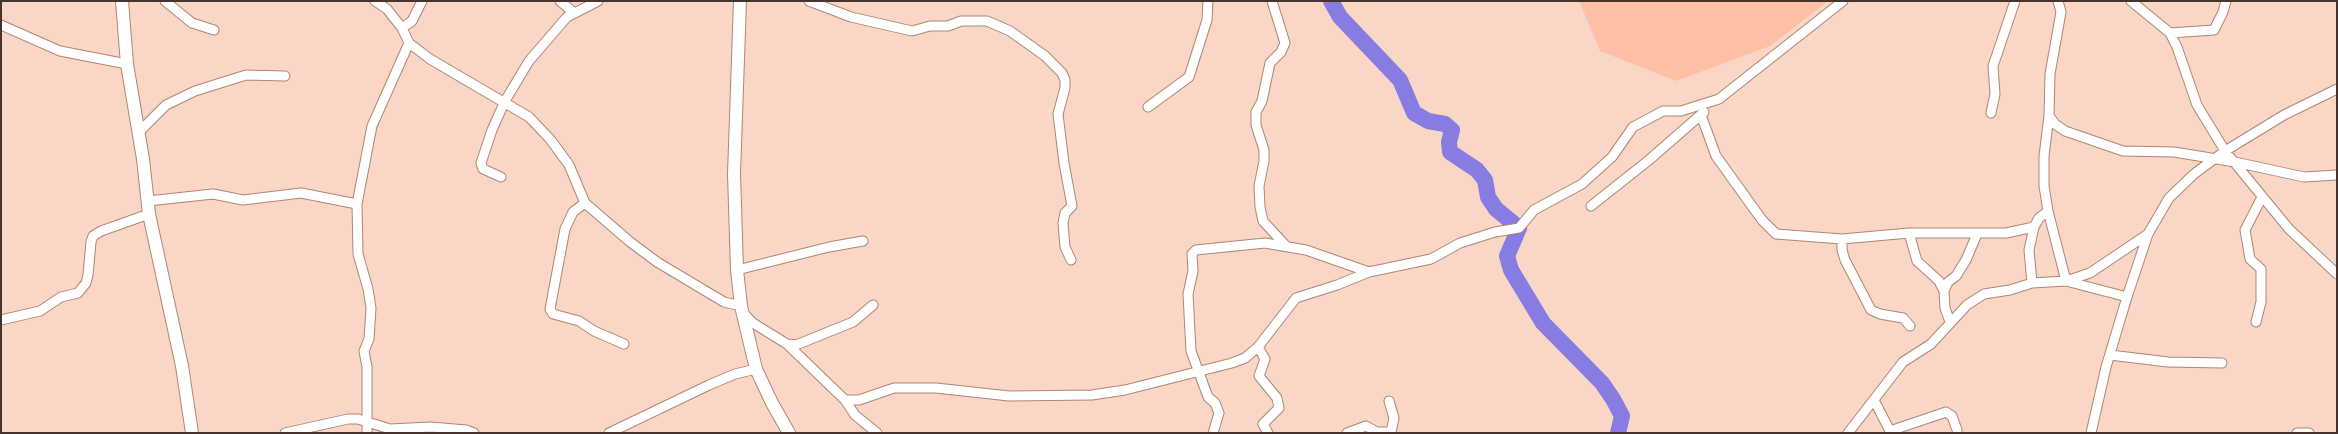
<!DOCTYPE html>
<style>
body{margin:0}
#map{position:relative;width:2338px;height:434px;overflow:hidden;background:#fad6c6;font-family:Inter,sans-serif}
canvas{display:block}
.frame{position:absolute;inset:0;border:2px solid #47352d;pointer-events:none}
</style>
<div id="map">
<canvas width="2338" height="434"></canvas>
<div class="frame"></div>
</div>
<script>
const ctx = document.querySelector('canvas').getContext('2d');
ctx.lineJoin = 'round';
function fill(path, color) {
  ctx.fillStyle = color;
  ctx.fill(path, 'evenodd');
}
function poly(rows) {
  const path = new Path2D();
  for (const r of rows) {
    path.moveTo(r[0], r[1]);
    for (let i = 2; i < r.length; i += 2) path.lineTo(r[i], r[i + 1]);
  }
  return path;
}
function stroke(path, color, width, dash) {
  ctx.strokeStyle = color;
  ctx.lineWidth = width;
  ctx.lineCap = dash ? 'butt' : 'round';
  ctx.setLineDash(dash || []);
  ctx.stroke(path);
}
fill(poly([
 [1579,1,1828,1,1770,46,1676,81,1600,51]
]), '#fec0a4');
stroke(poly([
 [1331,1,1340,17,1400,80,1414,113,1428,121,1445,124,1452,130,1449,142,1450,152,1477,170,1485,180,1488,197,1496,209,1519,228,1507,256,1511,270,1543,323,1602,383,1613,399,1622,416,1618,433]
]), '#867ce1', 16);
const minor = poly([
 [165,1,192,23,214,30],
 [375,1,387,9,402,28,409,43,430,59,529,117,550,139,569,165,585,203,629,241,657,262,724,302,741,306],
 [560,1,573,12],
 [809,1,851,17,912,31,930,26,948,26,961,21,987,21,1010,31,1045,56,1062,73,1065,80,1065,88,1058,114,1064,163,1072,206,1065,213,1063,223,1065,247,1071,260],
 [1272,1,1285,43,1281,52,1270,63,1262,101,1256,112,1256,125,1264,150,1264,161,1259,186,1260,207,1263,221,1286,246],
 [2058,1,2061,12,2050,74,2049,116,2044,156,2044,186,2048,211,2066,281,2127,297],
 [2131,1,2170,33,2177,47,2197,105,2225,151,2289,229,2337,274],
 [1,25,60,51,127,64],
 [402,28,412,21,422,1],
 [2170,33,2214,30,2223,12,2226,1],
 [1148,107,1189,77,1207,20,1208,1],
 [1991,113,1995,94,1993,66,2015,1],
 [1701,115,1716,156,1762,220,1776,234,1842,239,1909,233,2006,233,2034,227],
 [2049,116,2055,124,2065,131,2123,151,2174,152,2235,162,2304,177,2337,175],
 [139,132,166,105,195,91,246,75,285,76],
 [501,177,483,169,481,163,492,130,505,101,529,61,567,17,598,1],
 [148,201,213,194,243,200,301,193,357,204],
 [585,203,573,212,565,229,550,309,553,314,579,321,594,331,624,344],
 [1591,206,1649,160,1704,112],
 [1909,233,1917,261,1939,281,1944,291,1945,308,1950,322],
 [1842,239,1842,250,1845,260,1871,310,1880,314,1903,318,1910,326],
 [737,270,829,247,863,241],
 [2032,283,2029,250,2034,227,2039,218,2048,211],
 [1944,291,1948,282,1956,276,1966,260,1977,234],
 [743,313,753,323,787,344,845,400,855,415,877,433],
 [1,320,40,311,61,297,78,293,86,283,88,275,91,242,93,236,101,231,149,214],
 [2256,322,2261,302,2261,269,2250,259,2245,230,2262,197],
 [787,344,796,345,853,322,873,305],
 [1258,347,1265,359,1259,376,1277,398,1279,408,1263,424,1268,433],
 [2110,355,2168,362,2222,363],
 [845,400,859,400,894,388,936,388,1009,396,1092,395,1125,390,1232,363,1245,358,1258,347,1296,298,1337,285,1369,272,1431,259,1460,243,1495,232,1519,228,1534,210,1582,184,1612,157,1633,127,1663,111,1681,111,1719,99,1843,1],
 [1874,400,1891,433],
 [1890,431,1946,412,1952,416,1957,430],
 [285,433,348,419,358,419,390,429,431,427,466,430,474,433],
 [367,433,367,367,364,351,369,339,371,308,368,289,358,254,357,204,372,126,409,43],
 [609,433,709,385,735,374,756,369],
 [1213,433,1219,413,1215,403,1208,397,1191,351,1188,294,1193,271,1192,254,1196,250,1265,243,1306,250,1369,272],
 [1347,433,1366,426,1377,432,1391,432,1394,418,1389,401],
 [1848,433,1903,362,1931,344,1967,305,1984,294,2010,290,2032,283,2066,281,2090,273,2148,234],
 [2091,433,2106,367,2127,297,2148,234,2169,198,2194,174,2225,151,2284,115,2337,89],
 [2297,433,2309,433]
]);
const tertiary = poly([
 [122,1,127,64,143,159,149,214,182,366,192,433],
 [740,1,734,174,737,270,741,306,756,369,772,403,789,433]
]);
stroke(minor, '#ae8673', 11);
stroke(tertiary, '#ae8673', 14);
stroke(minor, '#fff', 9);
stroke(tertiary, '#fff', 12);
</script>
